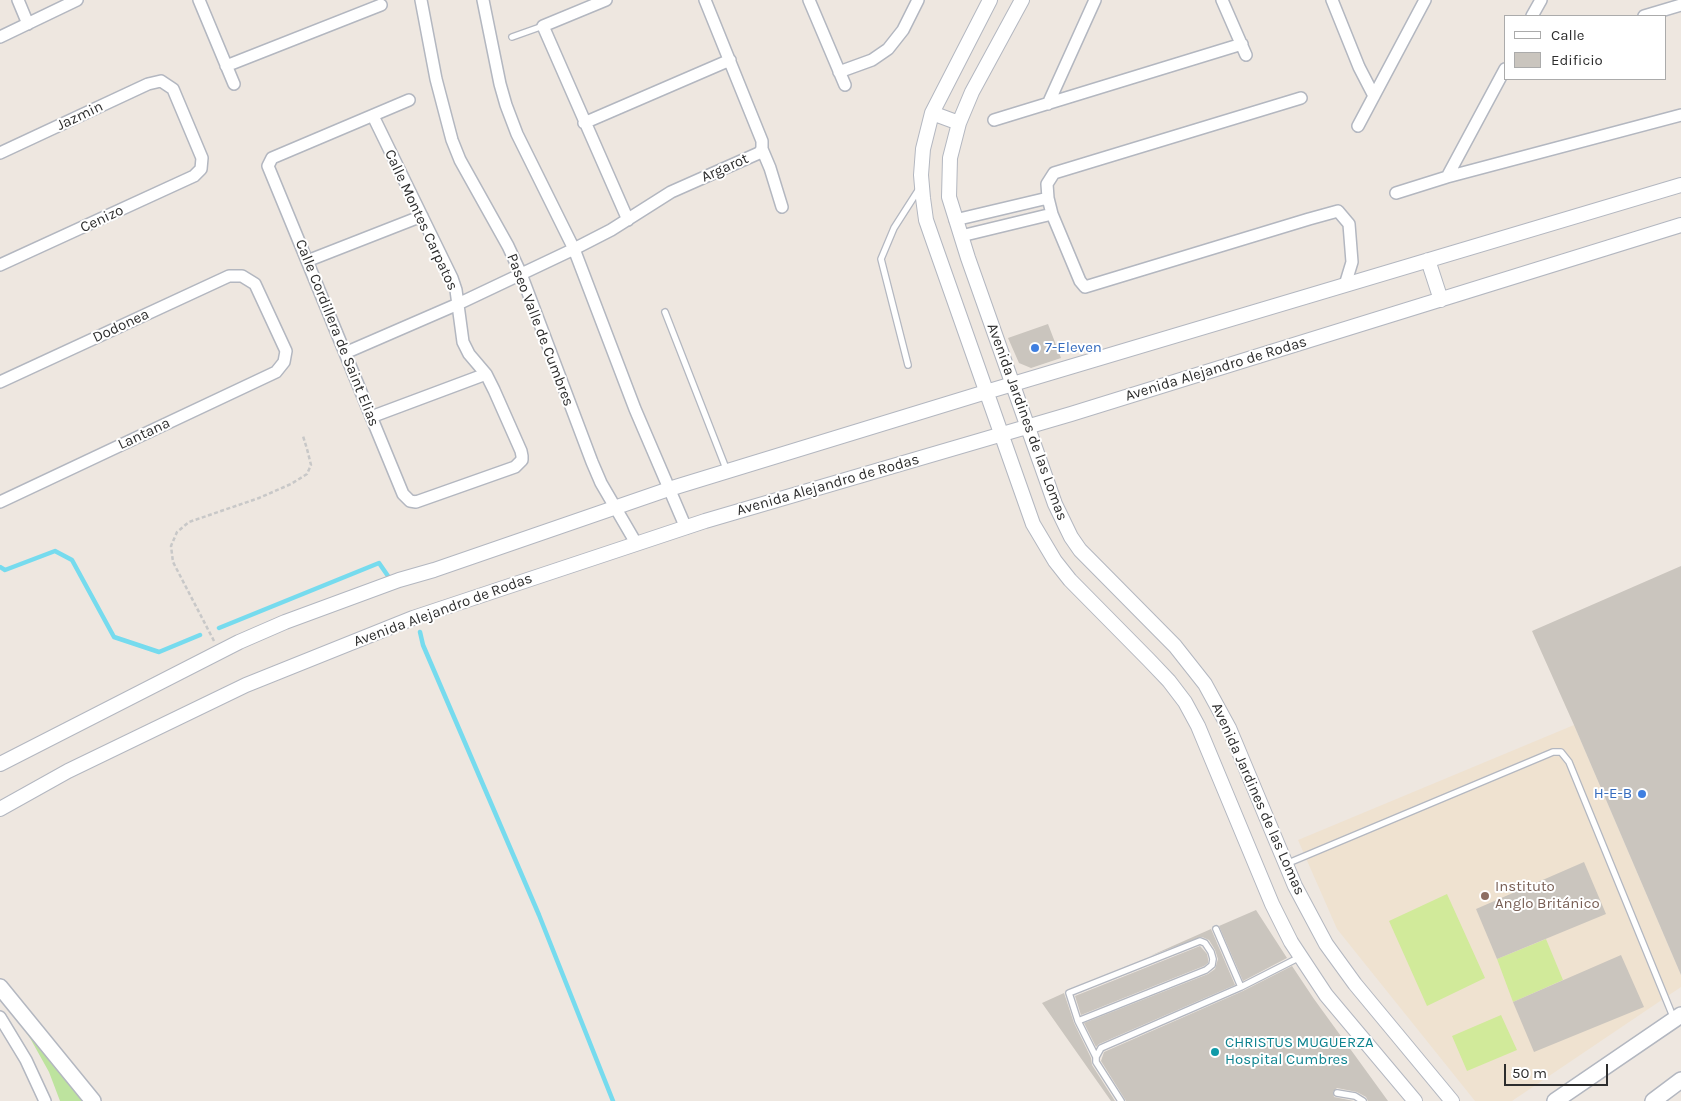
<!DOCTYPE html>
<meta charset="utf-8">
<style>
body{margin:0}
#map{position:relative;width:1681px;height:1101px;overflow:hidden;background:#eee7e0;font-family:Karla,sans-serif}
canvas{display:block}
.legend{position:absolute;left:1504px;top:15px;width:162px;height:65px;box-sizing:border-box;background:#fff;border:1px solid #ababab;margin:0;padding:6px 9px;list-style:none;font-size:15px;color:#2d2d2d}
.legend li{display:flex;align-items:center;gap:10px;height:25px}
.legend b{width:25px;border:1px solid #ababab}
.scale{position:absolute;left:1504px;top:1064px;width:104px;height:22px;box-sizing:border-box;border:2px solid #2d2d2d;border-top:0;padding-left:6px;font-size:15px;line-height:18px;white-space:nowrap;color:#2d2d2d;-webkit-text-stroke:4px #fff;paint-order:stroke}
</style>
<div id="map">
<canvas width="1681" height="1101"></canvas>
<ul class="legend">
<li><b style="height:6px;background:#fff"></b>Calle</li>
<li><b style="height:14px;background:#cac5be"></b>Edificio</li>
</ul>
<div class="scale">50 m</div>
</div>
<script>
const ctx = document.querySelector('canvas').getContext('2d');
ctx.lineJoin = 'round';
function fill(path, color) {
  ctx.fillStyle = color;
  ctx.fill(path, 'evenodd');
}
function poly(rows) {
  const path = new Path2D();
  for (const r of rows) {
    path.moveTo(r[0], r[1]);
    for (let i = 2; i < r.length; i += 2) path.lineTo(r[i], r[i + 1]);
  }
  return path;
}
function stroke(path, color, width, dash) {
  ctx.strokeStyle = color;
  ctx.lineWidth = width;
  ctx.lineCap = dash ? 'butt' : 'round';
  ctx.setLineDash(dash || []);
  ctx.stroke(path);
}
function drawText(font, color, halo, rows, align = 'center') {
  ctx.font = font + ' Karla,sans-serif';
  ctx.lineWidth = 4;
  ctx.setLineDash([]);
  ctx.textBaseline = 'middle';
  ctx.strokeStyle = halo;
  ctx.fillStyle = color;
  for (const [text, x, y, turn = 0] of rows) {
    ctx.save();
    ctx.translate(x, y);
    ctx.rotate((+turn || 0) * Math.PI / 180);
    ctx.textAlign = isNaN(turn) ? turn : align;
    if (halo) ctx.strokeText(text, 0, 0);
    ctx.fillText(text, 0, 0);
    ctx.restore();
  }
}
fill(poly([
 [1574,725,1681,975,1681,987,1512,1101,1475,1101,1337,929,1298,840]
]), '#efe2d0');
fill(poly([
 [0,995,85,1101,60,1101,49,1072,30,1038]
]), '#bde39e');
fill(poly([
 [1447,894,1485,978,1427,1006,1389,921],
 [1546,939,1563,980,1513,1002,1497,959],
 [1501,1015,1517,1050,1467,1071,1452,1036]
]), '#d1ea9a');
stroke(poly([
 [0,567,5,570,55,551,72,560,114,637,159,652,200,635],
 [219,628,379,563,388,576],
 [420,632,423,645,539,915,613,1101]
]), '#76dbee', 4.5);
fill(poly([
 [1048,324,1061,358,1031,368,1019,363,1008,338],
 [1681,566,1681,975,1574,725,1532,631],
 [1584,862,1606,914,1497,959,1476,909],
 [1256,910,1287,958,1243,981,1219,926],
 [1211,929,1235,985,1099,1044,1096,1047,1084,1023,1208,974,1215,969,1218,959,1215,950,1209,940,1202,937,1150,956],
 [1200,946,1207,954,1208,959,1208,963,1204,966,1081,1015,1075,996],
 [1621,955,1644,1007,1534,1052,1513,1002],
 [1292,966,1314,999,1388,1101,1368,1101,1366,1097,1357,1092,1337,1088,1333,1092,1334,1097,1354,1101,1126,1101,1101,1061,1104,1052,1243,991],
 [1064,993,1074,1023,1091,1058,1092,1065,1115,1101,1111,1101,1042,1003]
]), '#cac5be');
const service = poly([
 [512,37,543,26],
 [665,312,727,471],
 [908,365,881,259,894,228,919,189],
 [1286,864,1553,752,1561,752,1569,762,1674,1019],
 [1216,929,1241,987],
 [1078,1021,1206,970,1212,965,1213,959,1211,952,1205,943,1200,941,1069,993,1078,1021,1096,1057],
 [1337,1093,1355,1096,1363,1101],
 [1121,1101,1096,1062,1096,1057,1101,1048,1241,987,1300,957]
]);
const minor = poly([
 [18,0,28,24],
 [199,0,234,84],
 [421,0,436,79,452,140,460,160,508,246,521,274,592,462,601,483,636,543],
 [483,0,500,84,506,105,517,134,574,249,635,409,686,528],
 [606,0,543,26,628,220],
 [809,0,845,85],
 [1222,0,1246,55],
 [1332,0,1359,67,1374,96],
 [1532,16,1541,0],
 [1644,16,1681,5],
 [0,37,77,0],
 [226,66,381,5],
 [839,72,872,60,888,49,903,30,918,0],
 [1301,98,1054,173,1047,184,1048,198,1052,214,1080,281,1085,287,1309,219,1338,211,1349,224,1352,262,1345,285],
 [1048,104,1095,0],
 [373,116,452,278,456,290,463,342,469,354,486,374,494,390,521,451,522,456,522,460,515,467,416,502,410,501,403,494,268,166,272,158,409,100],
 [994,120,1242,44],
 [584,123,730,60],
 [1358,126,1425,0],
 [762,149,770,168,782,207],
 [0,153,148,84,161,81,173,89,202,158,201,169,194,176,0,265],
 [1447,177,1505,69],
 [1396,193,1447,177,1681,115],
 [955,220,1048,198],
 [961,236,1052,214],
 [307,261,422,216],
 [345,353,458,304,574,249,611,230,671,192,759,153,762,149,762,141,705,0],
 [0,382,229,276,242,276,255,284,286,351,284,362,276,372,0,502],
 [371,417,486,374],
 [0,1017,26,1060,45,1101]
]);
const tertiary = poly([
 [990,0,932,113,923,149,921,175,923,198,926,220,934,243,1033,524,1055,561,1070,580,1149,660,1169,681,1185,702,1198,726,1272,904,1291,942,1326,995,1415,1101],
 [1022,0,972,92,959,123,950,158,949,197,968,258,1055,504,1071,537,1080,550,1175,646,1205,684,1229,728,1295,886,1326,944,1355,984,1452,1101],
 [932,113,959,123],
 [1428,260,1441,300],
 [0,764,239,642,285,622,399,580,434,570,669,489,986,392,1681,185],
 [0,809,68,771,246,685,413,618,705,521,1071,414,1681,225]
]);
const secondary = poly([
 [0,987,93,1101],
 [1555,1101,1681,1015],
 [1653,1101,1681,1080]
]);
stroke(service, '#b3b7c0', 8);
stroke(minor, '#b3b7c0', 14);
stroke(tertiary, '#b3b7c0', 16);
stroke(secondary, '#b3b7c0', 18);
stroke(poly([
 [214,641,173,562,171,546,177,532,189,522,259,498,291,484,307,474,311,465,307,449,303,436]
]), '#c8c8c8', 2.5, [4, 2.5]);
stroke(service, '#fff', 5.5);
stroke(minor, '#fff', 11);
stroke(tertiary, '#fff', 14);
stroke(secondary, '#fff', 15);
for (const [x, y, r, color] of [
 [1035,348,5,"#3f7fe0"],
 [1642,794,5,"#3f7fe0"],
 [1485,896,5,"#8d6e63"],
 [1215,1052,5,"#0f9aa8"]
]) {
  const dot = new Path2D();
  dot.arc(x, y, r, 0, 2 * Math.PI);
  ctx.fillStyle = color;
  ctx.fill(dot);
  stroke(dot, '#fff', 2);
}
drawText('15px', '#2d2d2d', '#fff', [
 ["Jazmin",80,116,-25],
 ["Argarot",725,168,-24],
 ["Cenizo",102,219,-25],
 ["Calle Montes Carpatos",421,220,65],
 ["Dodonea",121,326,-25],
 ["Paseo Valle de Cumbres",540,330,69],
 ["Calle Cordillera de Saint Elias",337,333,68],
 ["Avenida Alejandro de Rodas",1216,369,-17],
 ["Avenida Jardines de las Lomas",1027,422,70],
 ["Lantana",144,434,-25],
 ["Avenida Alejandro de Rodas",828,485,-16],
 ["Avenida Alejandro de Rodas",443,610,-20],
 ["Avenida Jardines de las Lomas",1258,799,66]
]);
drawText('15px', '#366cbe', '#fff', [
 ["7-Eleven",1045,348],
 ["H-E-B",1632,794,"right"]
], 'left');
drawText('15px', '#785e54', '#fff', [
 ["Instituto",1495,887],
 ["Anglo Británico",1495,904]
], 'left');
drawText('15px', '#0d838f', '#fff', [
 ["CHRISTUS MUGUERZA",1225,1043],
 ["Hospital Cumbres",1225,1060]
], 'left');
</script>
